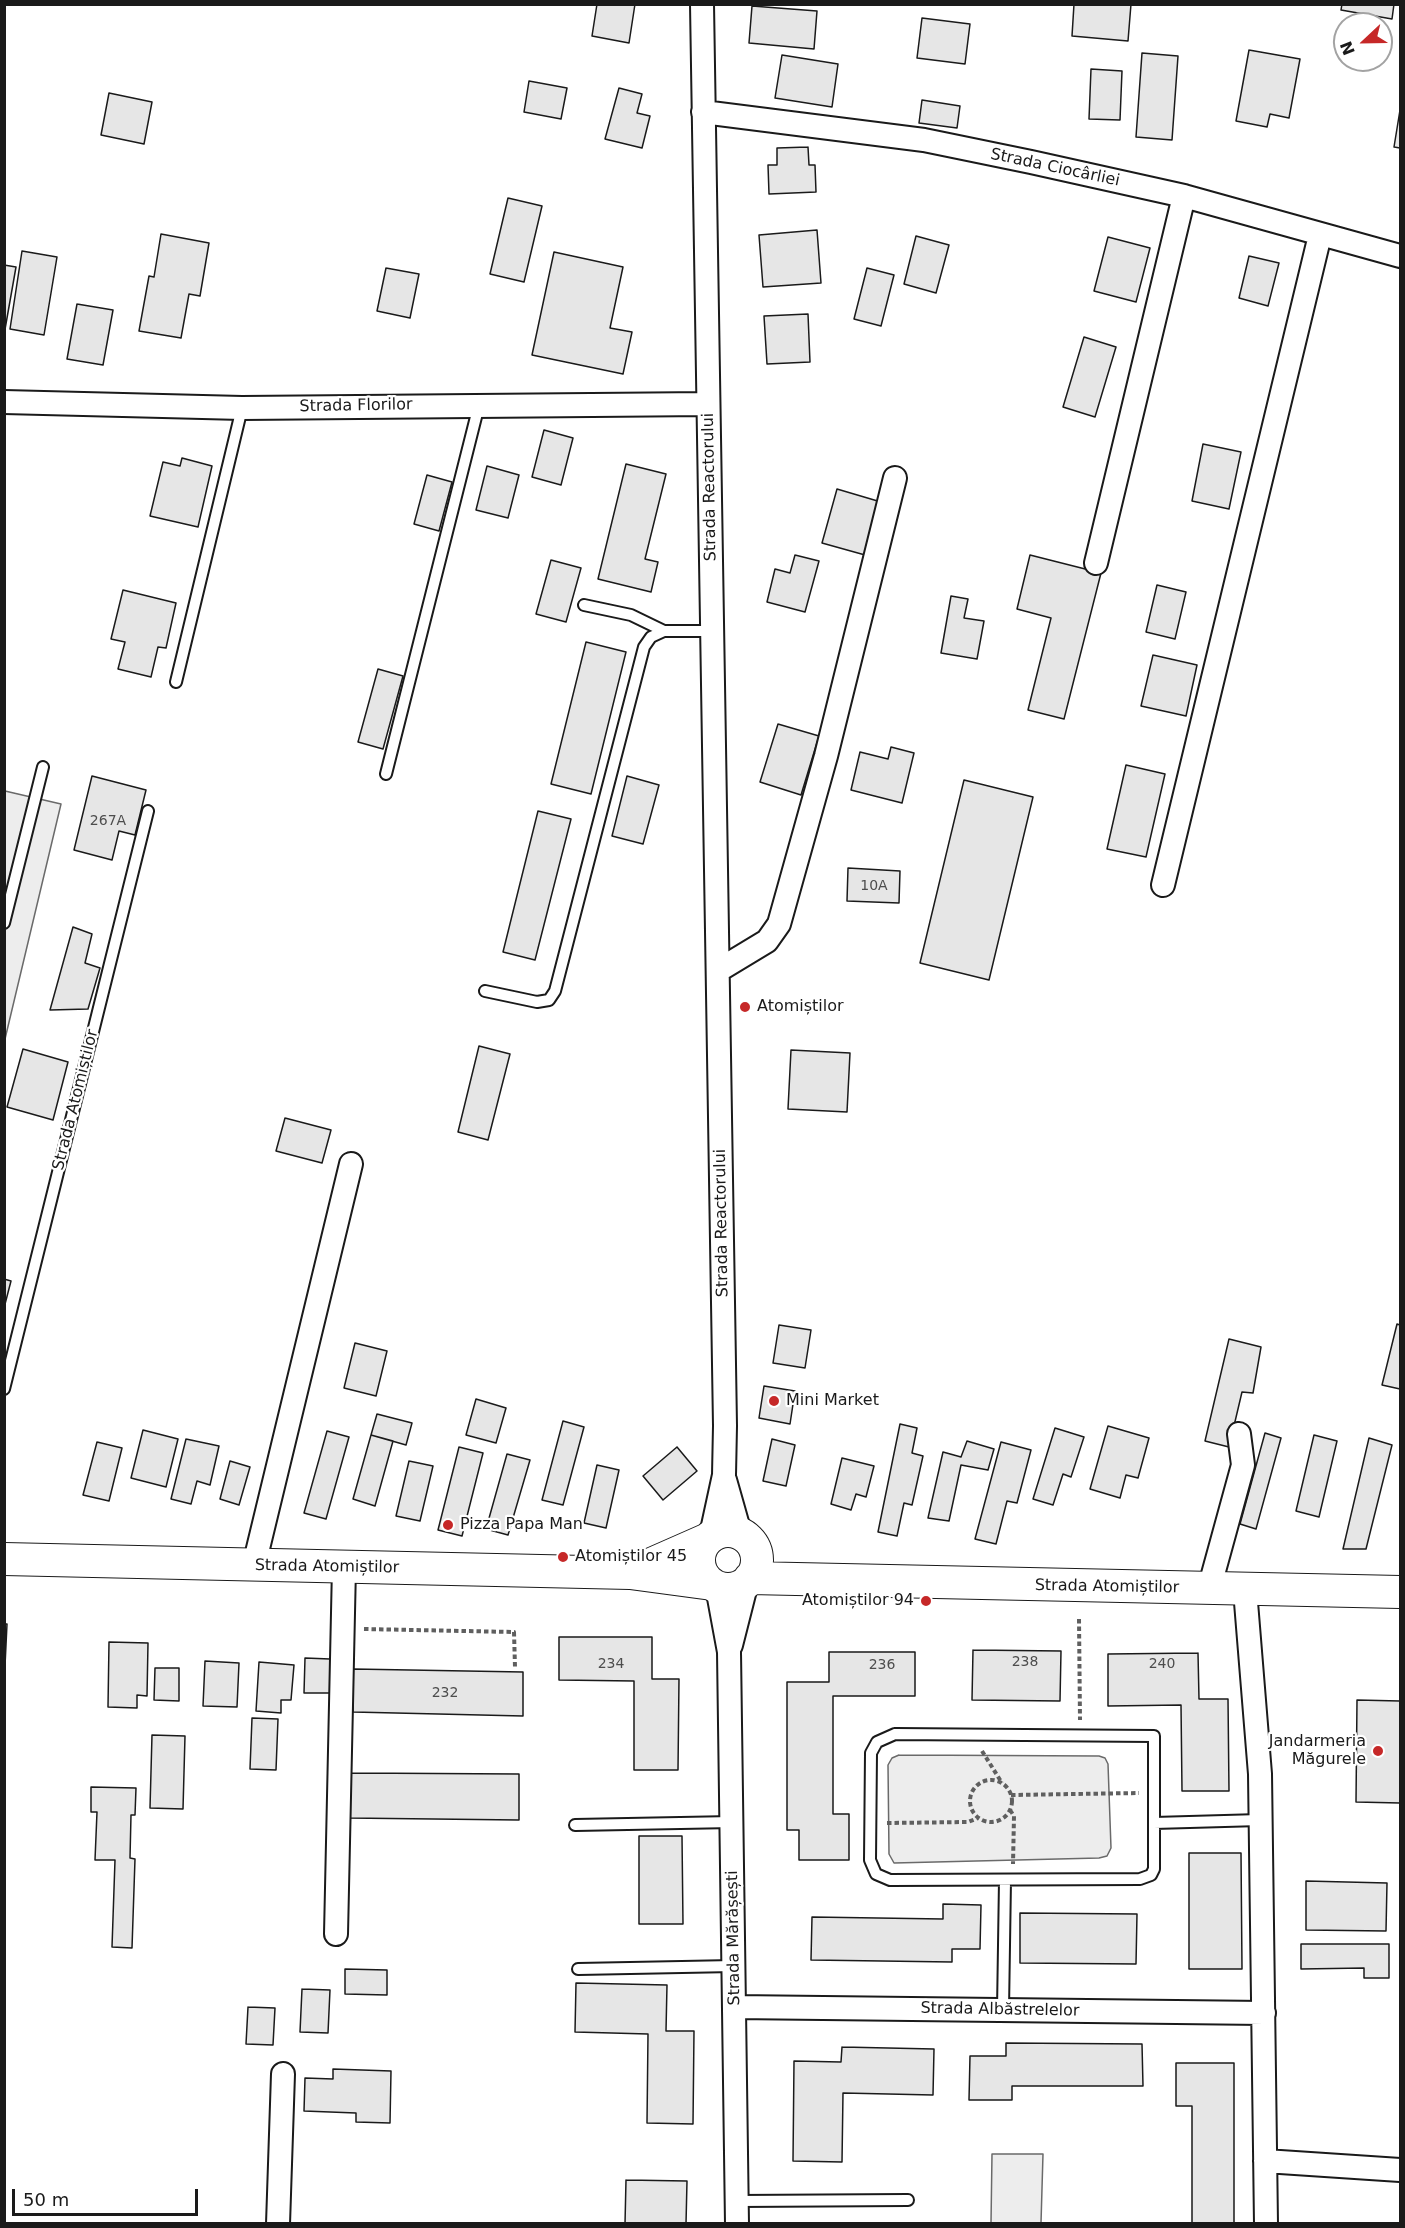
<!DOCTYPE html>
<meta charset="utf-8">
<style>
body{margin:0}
#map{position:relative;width:1405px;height:2228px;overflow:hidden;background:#fff;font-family:"DejaVu Sans",sans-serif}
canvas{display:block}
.frame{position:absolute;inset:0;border:6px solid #1a1a1a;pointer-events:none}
.north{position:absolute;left:1333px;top:12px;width:60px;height:60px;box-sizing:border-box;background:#fff;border:2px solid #a3a3a3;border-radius:50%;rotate:248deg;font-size:16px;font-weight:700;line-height:24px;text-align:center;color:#1a1a1a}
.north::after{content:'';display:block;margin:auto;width:21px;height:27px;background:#c62828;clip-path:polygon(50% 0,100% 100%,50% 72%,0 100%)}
.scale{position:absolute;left:12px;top:2189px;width:186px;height:27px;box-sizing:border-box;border:3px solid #1a1a1a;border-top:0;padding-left:8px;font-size:18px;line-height:21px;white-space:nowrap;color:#1a1a1a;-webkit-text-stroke:4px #fff;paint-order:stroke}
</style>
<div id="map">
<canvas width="1405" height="2228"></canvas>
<div class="frame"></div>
<div class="north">N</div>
<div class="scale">50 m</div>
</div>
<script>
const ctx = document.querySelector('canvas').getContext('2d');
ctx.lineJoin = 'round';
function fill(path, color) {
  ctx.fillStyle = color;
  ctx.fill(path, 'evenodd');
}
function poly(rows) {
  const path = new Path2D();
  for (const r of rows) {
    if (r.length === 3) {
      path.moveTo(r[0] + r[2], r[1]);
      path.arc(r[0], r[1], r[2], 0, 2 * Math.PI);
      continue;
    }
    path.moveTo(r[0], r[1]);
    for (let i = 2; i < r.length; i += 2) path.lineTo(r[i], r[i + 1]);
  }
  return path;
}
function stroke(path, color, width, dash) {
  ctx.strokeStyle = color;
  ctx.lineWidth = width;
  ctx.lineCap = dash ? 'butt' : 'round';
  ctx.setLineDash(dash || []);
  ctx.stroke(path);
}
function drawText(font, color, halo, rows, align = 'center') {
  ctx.font = font + ' "DejaVu Sans",sans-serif';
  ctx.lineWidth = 4.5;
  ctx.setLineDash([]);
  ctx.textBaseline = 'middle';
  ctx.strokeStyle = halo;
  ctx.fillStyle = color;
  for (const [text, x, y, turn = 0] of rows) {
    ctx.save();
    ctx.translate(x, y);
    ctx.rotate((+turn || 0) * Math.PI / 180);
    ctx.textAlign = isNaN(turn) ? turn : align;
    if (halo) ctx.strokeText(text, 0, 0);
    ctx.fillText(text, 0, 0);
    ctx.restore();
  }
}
const built = poly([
 [5,791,61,804,5,1039,4,793,5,791],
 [899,1755,1099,1756,1105,1758,1108,1764,1111,1848,1107,1856,1099,1858,894,1863,889,1854,888,1765,892,1758,899,1755],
 [992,2154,1043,2154,1041,2223,991,2223,992,2154]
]);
fill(built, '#ededed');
stroke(built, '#6a6a6a', 1.5);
const building = poly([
 [597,4,635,4,629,43,592,36,597,4],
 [1074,4,1131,4,1128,41,1072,36,1074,4],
 [1342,4,1394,4,1392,19,1341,10,1342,4],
 [752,6,817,11,814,49,749,43,752,6],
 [922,18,970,24,965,64,917,58,922,18],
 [1249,50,1300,59,1289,118,1270,114,1267,127,1236,121,1249,50],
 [1142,53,1178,56,1172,140,1136,137,1142,53],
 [782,55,838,64,832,107,775,98,782,55],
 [1091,69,1122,71,1120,120,1089,119,1091,69],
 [529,81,567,88,561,119,524,112,529,81],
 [619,88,642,94,637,113,650,116,642,148,605,139,619,88],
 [109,93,152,102,144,144,101,135,109,93],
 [922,100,960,106,957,128,919,123,922,100],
 [1400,110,1400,148,1394,147,1400,110],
 [808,147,809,165,815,165,816,192,769,194,768,165,777,165,777,148,808,147],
 [508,198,542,206,524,282,490,274,508,198],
 [817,230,821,283,763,287,759,235,817,230],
 [161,234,209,243,200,296,189,294,181,338,139,331,149,276,154,277,161,234],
 [916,236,949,245,936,293,904,284,916,236],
 [1108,237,1150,248,1136,302,1094,291,1108,237],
 [22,251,57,257,44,335,10,329,22,251],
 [554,252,623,267,610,328,632,332,623,374,532,355,554,252],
 [1249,256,1279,263,1268,306,1239,298,1249,256],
 [4,265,16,267,4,335,4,265],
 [386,268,419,274,410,318,377,311,386,268],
 [867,268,894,275,881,326,854,319,867,268],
 [77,304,113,310,103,365,67,359,77,304],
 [808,314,810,362,767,364,764,316,808,314],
 [1084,337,1116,347,1095,417,1063,407,1084,337],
 [544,430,573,438,561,485,532,477,544,430],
 [1203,444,1241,452,1229,509,1192,501,1203,444],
 [182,458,212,466,198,527,150,516,163,462,180,466,182,458],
 [626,464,666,474,645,559,658,562,651,592,598,579,626,464],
 [487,466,519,475,508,518,476,510,487,466],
 [427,475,452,482,439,531,414,524,427,475],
 [837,489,881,502,865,555,822,543,837,489],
 [795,555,819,561,805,612,767,602,775,569,790,573,795,555],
 [1030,555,1101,573,1064,719,1028,710,1051,618,1017,609,1030,555],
 [551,560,581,568,566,622,536,614,551,560],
 [1157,585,1186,592,1175,639,1146,632,1157,585],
 [123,590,176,603,166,648,158,647,151,677,118,669,125,642,111,639,123,590],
 [951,596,968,599,964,618,984,621,977,659,941,653,951,596],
 [586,642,626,652,591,794,551,784,586,642],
 [1153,655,1197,665,1186,716,1141,706,1153,655],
 [378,669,403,676,383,749,358,742,378,669],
 [778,724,819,736,801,795,760,782,778,724],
 [891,747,914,753,902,803,851,790,860,752,888,759,891,747],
 [1126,765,1165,774,1146,857,1107,849,1126,765],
 [92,776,146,790,135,835,119,831,112,860,74,850,92,776],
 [627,776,659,785,643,844,612,836,627,776],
 [964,780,1033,797,989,980,920,963,964,780],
 [538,811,571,819,535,960,503,952,538,811],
 [848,868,900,871,899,903,847,901,848,868],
 [73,927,92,934,85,963,100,968,88,1009,50,1010,73,927],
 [479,1046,510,1054,488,1140,458,1132,479,1046],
 [23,1049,68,1062,53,1120,7,1107,23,1049],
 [791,1050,850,1053,847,1112,788,1109,791,1050],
 [285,1118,331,1130,322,1163,276,1151,285,1118],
 [4,1279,11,1281,4,1308,4,1279],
 [1397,1324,1400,1325,1400,1389,1382,1385,1397,1324],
 [779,1325,811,1330,805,1368,773,1363,779,1325],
 [1229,1339,1261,1347,1253,1393,1242,1392,1229,1447,1205,1441,1229,1339],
 [355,1343,387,1351,376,1396,344,1388,355,1343],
 [764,1386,795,1391,790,1424,759,1418,764,1386],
 [476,1399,506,1408,496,1443,466,1435,476,1399],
 [377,1414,412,1423,406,1445,371,1435,377,1414],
 [563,1421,584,1427,563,1505,542,1500,563,1421],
 [900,1424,917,1428,912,1453,923,1456,912,1505,904,1503,897,1536,878,1532,900,1424],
 [1108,1426,1149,1438,1138,1478,1126,1475,1120,1498,1090,1489,1108,1426],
 [1055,1428,1084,1437,1071,1477,1063,1474,1053,1505,1033,1499,1055,1428],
 [143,1430,178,1439,166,1487,131,1478,143,1430],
 [327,1431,349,1437,326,1519,304,1513,327,1431],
 [1265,1433,1281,1438,1256,1529,1240,1524,1265,1433],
 [371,1435,393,1441,375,1506,353,1499,371,1435],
 [1314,1435,1337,1441,1319,1517,1296,1511,1314,1435],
 [1369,1438,1392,1445,1366,1549,1343,1549,1369,1438],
 [186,1439,219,1446,210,1485,197,1481,191,1504,171,1499,186,1439],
 [772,1439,795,1445,786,1486,763,1481,772,1439],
 [967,1441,994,1449,988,1470,961,1465,949,1521,928,1518,943,1452,961,1457,967,1441],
 [97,1442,122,1448,109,1501,83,1495,97,1442],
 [1001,1442,1031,1450,1017,1503,1007,1501,996,1544,975,1539,1001,1442],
 [459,1447,483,1453,462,1536,438,1530,459,1447],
 [677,1447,697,1471,663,1500,643,1476,677,1447],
 [507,1454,530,1460,508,1535,486,1529,507,1454],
 [842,1458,874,1466,866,1497,856,1494,851,1510,831,1504,842,1458],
 [230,1461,250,1467,239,1505,220,1499,230,1461],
 [409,1461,433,1466,420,1521,396,1516,409,1461],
 [597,1465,619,1470,606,1528,584,1523,597,1465],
 [4,1624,7,1624,5,1666,4,1666,4,1624],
 [559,1637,652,1637,652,1679,679,1679,678,1770,634,1770,634,1681,559,1680,559,1637],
 [109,1642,148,1643,147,1696,137,1695,137,1708,108,1707,109,1642],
 [973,1650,1061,1651,1060,1701,972,1700,973,1650],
 [829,1652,915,1652,915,1696,833,1696,833,1814,849,1814,849,1860,799,1860,799,1830,787,1830,787,1682,829,1682,829,1652],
 [1198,1653,1199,1699,1228,1699,1229,1791,1182,1791,1181,1705,1108,1706,1108,1654,1198,1653],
 [305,1658,330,1659,330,1693,304,1693,305,1658],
 [205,1661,239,1663,237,1707,203,1706,205,1661],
 [259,1662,294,1665,291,1700,281,1700,281,1713,256,1711,259,1662],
 [155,1668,179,1668,179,1701,154,1700,155,1668],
 [353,1669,523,1672,523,1716,353,1712,353,1669],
 [1357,1700,1400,1701,1400,1803,1356,1802,1357,1700],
 [252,1718,278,1719,276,1770,250,1769,252,1718],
 [152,1735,185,1736,183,1809,150,1808,152,1735],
 [351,1773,519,1774,519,1820,348,1818,351,1773],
 [91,1787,136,1788,135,1815,131,1815,130,1858,135,1859,132,1948,112,1947,115,1860,95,1860,97,1812,91,1812,91,1787],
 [639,1836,682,1836,683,1924,639,1924,639,1836],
 [1189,1853,1241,1853,1242,1969,1189,1969,1189,1853],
 [1306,1881,1387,1883,1386,1931,1306,1930,1306,1881],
 [943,1904,981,1905,980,1949,952,1949,952,1962,811,1960,812,1917,943,1919,943,1904],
 [1020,1913,1137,1914,1136,1964,1020,1963,1020,1913],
 [1301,1944,1389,1944,1389,1978,1364,1978,1364,1968,1301,1969,1301,1944],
 [345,1969,387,1970,387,1995,345,1994,345,1969],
 [576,1983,667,1985,666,2031,694,2031,693,2124,647,2123,648,2034,575,2032,576,1983],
 [302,1989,330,1990,328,2033,300,2032,302,1989],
 [248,2007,275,2008,273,2045,246,2044,248,2007],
 [1006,2043,1142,2044,1143,2086,1012,2086,1012,2100,969,2100,970,2056,1006,2056,1006,2043],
 [842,2047,934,2049,933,2095,843,2093,842,2162,793,2161,794,2061,841,2062,842,2047],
 [1176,2063,1234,2063,1234,2224,1192,2224,1192,2106,1176,2106,1176,2063],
 [333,2069,391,2071,390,2123,356,2122,356,2113,304,2111,305,2078,333,2079,333,2069],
 [626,2180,687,2181,686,2224,625,2224,626,2180]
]);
fill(building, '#e6e6e6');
stroke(building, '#1a1a1a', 1.5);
const service = poly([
 [584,605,631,615,664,631],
 [176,682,242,408],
 [386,774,479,405],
 [4,923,43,767],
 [485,991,537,1002,549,1000,555,991,644,647,651,637,664,631,713,631],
 [4,1389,148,811],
 [895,1734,1154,1736,1154,1869,1151,1875,1140,1879,890,1880,876,1874,870,1860,871,1753,877,1742,895,1734],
 [1154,1823,1260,1820],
 [575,1825,733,1822],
 [578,1969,734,1966],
 [1003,2010,1005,1880],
 [737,2201,908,2200]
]);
const minor = poly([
 [702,4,725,1426,724,1475,711,1535],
 [703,112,924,140,1031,162,1184,196,1400,256],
 [4,402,242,408,708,404],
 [1096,563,1184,196],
 [1163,885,1320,235],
 [719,970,767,941,779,924,826,756,895,478],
 [725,1480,740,1533],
 [254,1565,351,1164],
 [717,1587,729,1652,737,2224],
 [1209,1589,1243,1465,1239,1434],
 [1245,1590,1260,1774,1266,2224],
 [731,1645,747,1582],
 [336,1934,344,1567],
 [735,2007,1264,2013],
 [1265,2161,1400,2170],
 [278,2224,283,2074]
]);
const secondary = poly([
 [728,1560,29],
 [4,1559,630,1573,712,1584],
 [631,1573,706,1540],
 [750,1578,1400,1592]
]);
stroke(service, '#1a1a1a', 14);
stroke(minor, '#1a1a1a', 26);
stroke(secondary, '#1a1a1a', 34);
stroke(poly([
 [1079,1619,1080,1720],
 [364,1629,514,1632,515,1667],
 [982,1751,1002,1783],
 [991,1801,21],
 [1011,1795,1139,1793],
 [1010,1810,1014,1816,1013,1864],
 [887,1823,968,1822,978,1818]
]), '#5f5f5f', 4, [4.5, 3]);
stroke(service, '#fff', 10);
stroke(minor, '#fff', 22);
stroke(secondary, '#fff', 32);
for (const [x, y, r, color] of [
 [745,1007,6,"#c62828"],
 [774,1401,6,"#c62828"],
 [448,1525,6,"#c62828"],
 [563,1557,6,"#c62828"],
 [926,1601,6,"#c62828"],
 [1378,1751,6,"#c62828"]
]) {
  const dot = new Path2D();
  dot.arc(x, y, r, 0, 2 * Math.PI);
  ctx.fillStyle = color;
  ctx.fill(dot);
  stroke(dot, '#fff', 2);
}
drawText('14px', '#4d4d4d', null, [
 ["267A",108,821],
 ["10A",874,886],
 ["238",1025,1662],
 ["234",611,1664],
 ["240",1162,1664],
 ["236",882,1665],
 ["232",445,1693]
]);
drawText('16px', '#1a1a1a', '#fff', [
 ["Strada Ciocârliei",1055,168,12],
 ["Strada Florilor",356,406,-1],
 ["Strada Reactorului",710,487,-91],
 ["Strada Atomiștilor",76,1100,-76],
 ["Strada Reactorului",722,1223,-91],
 ["Strada Atomiștilor",327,1567,1],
 ["Strada Atomiștilor",1107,1587,1],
 ["Strada Mărășești",734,1938,-91],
 ["Strada Albăstrelelor",1000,2010,1]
]);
drawText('16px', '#1a1a1a', '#fff', [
 ["Atomiștilor",757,1007],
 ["Mini Market",786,1401],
 ["Pizza Papa Man",460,1525],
 ["Atomiștilor 45",575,1557],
 ["Atomiștilor 94",914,1601,"right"],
 ["Jandarmeria",1366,1742,"right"],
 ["Măgurele",1366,1760,"right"]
], 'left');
</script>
